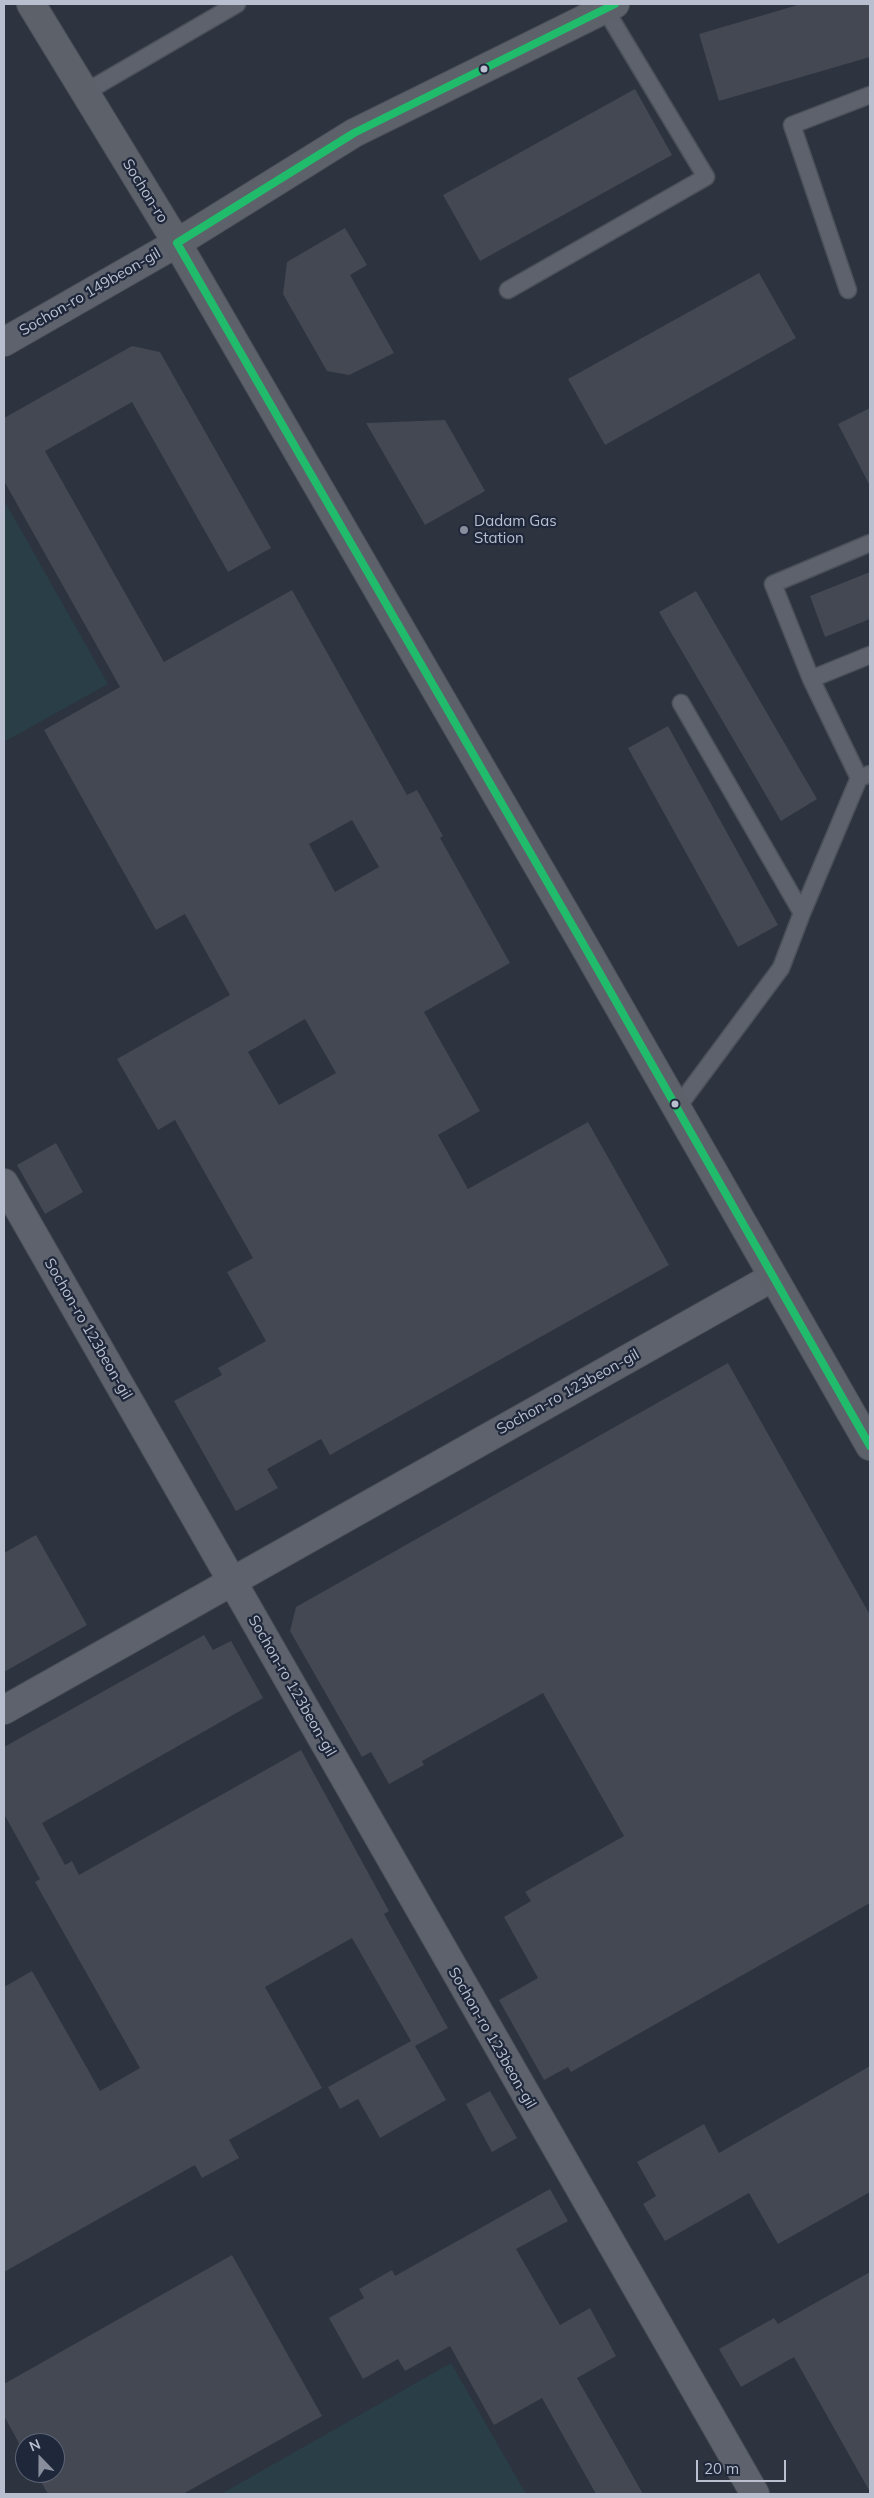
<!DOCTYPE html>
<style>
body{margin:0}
#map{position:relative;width:874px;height:2498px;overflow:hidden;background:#2d333f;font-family:Mulish,sans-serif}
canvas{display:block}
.frame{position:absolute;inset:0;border:5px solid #b9bfce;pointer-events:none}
.north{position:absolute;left:15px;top:2433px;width:50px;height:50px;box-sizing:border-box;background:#1f283b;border:1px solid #5d6476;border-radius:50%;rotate:338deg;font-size:14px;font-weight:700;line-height:20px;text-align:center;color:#b9bfce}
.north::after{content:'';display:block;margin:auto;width:18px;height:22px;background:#888e9c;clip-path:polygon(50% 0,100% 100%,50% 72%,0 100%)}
.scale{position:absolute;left:696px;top:2460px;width:90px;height:22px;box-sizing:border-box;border:2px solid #b9bfce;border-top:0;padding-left:6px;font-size:15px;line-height:18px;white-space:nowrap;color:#b9bfce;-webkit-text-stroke:4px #1f283b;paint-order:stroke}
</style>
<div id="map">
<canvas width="874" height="2498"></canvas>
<div class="frame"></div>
<div class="north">N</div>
<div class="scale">20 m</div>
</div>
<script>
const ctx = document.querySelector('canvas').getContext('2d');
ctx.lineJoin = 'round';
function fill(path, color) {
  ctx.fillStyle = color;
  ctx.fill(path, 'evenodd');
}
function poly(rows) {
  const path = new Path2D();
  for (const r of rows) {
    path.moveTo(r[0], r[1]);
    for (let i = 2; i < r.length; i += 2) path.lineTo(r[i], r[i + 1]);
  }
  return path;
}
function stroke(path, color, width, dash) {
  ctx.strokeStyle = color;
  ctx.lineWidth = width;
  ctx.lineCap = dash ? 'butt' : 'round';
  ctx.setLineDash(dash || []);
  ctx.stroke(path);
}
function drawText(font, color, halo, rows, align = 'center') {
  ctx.font = font + ' Mulish,sans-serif';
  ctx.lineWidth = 4.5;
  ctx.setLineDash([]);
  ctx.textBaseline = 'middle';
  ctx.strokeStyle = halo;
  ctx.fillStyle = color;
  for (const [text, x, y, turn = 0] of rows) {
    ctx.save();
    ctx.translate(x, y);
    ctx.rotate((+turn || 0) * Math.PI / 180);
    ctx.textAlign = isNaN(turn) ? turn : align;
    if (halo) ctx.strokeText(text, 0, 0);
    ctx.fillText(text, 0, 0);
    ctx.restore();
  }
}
fill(poly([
 [4,500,108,684,4,742],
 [451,2363,526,2494,221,2494]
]), '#293e46');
fill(poly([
 [801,4,870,4,870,57,719,101,699,34],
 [635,89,672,155,480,261,443,195],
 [345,228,367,265,350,275,394,353,349,375,327,371,283,294,287,262],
 [759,273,796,338,605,445,568,379],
 [132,346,160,352,271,548,228,572,132,402,45,451,164,662,292,590,407,795,417,790,443,836,440,838,510,963,424,1012,480,1111,438,1135,468,1189,588,1122,669,1265,330,1455,321,1439,267,1469,278,1488,236,1511,174,1401,222,1375,218,1368,266,1341,227,1272,253,1258,175,1120,158,1130,117,1059,230,995,185,914,156,930,44,730,120,687,4,481,4,418],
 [352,820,379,867,335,892,309,844],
 [305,1019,336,1073,279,1105,248,1052],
 [870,408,870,486,838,424],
 [445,420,485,491,425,525,366,423],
 [870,572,870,619,825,637,810,596],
 [696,591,817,799,781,821,659,612],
 [668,726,778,925,738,947,628,748],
 [56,1143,83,1192,45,1214,17,1165],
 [728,1363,870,1615,870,1903,571,2072,568,2067,544,2080,499,2000,538,1978,504,1917,531,1901,525,1892,624,1836,543,1693,422,1761,424,1765,389,1784,371,1752,362,1757,290,1631,296,1607],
 [36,1535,87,1625,4,1672,4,1553],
 [204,1635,213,1650,231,1641,263,1698,42,1823,65,1865,72,1861,79,1875,301,1750,389,1911,384,1914,448,2028,415,2046,446,2100,380,2138,358,2099,340,2109,328,2087,411,2041,352,1938,265,1987,322,2088,229,2140,239,2158,202,2178,195,2165,4,2272,4,1987,32,1971,100,2091,140,2068,35,1882,40,1879,4,1814,4,1747],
 [870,2066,870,2192,778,2244,749,2193,665,2241,643,2204,656,2196,637,2162,704,2124,719,2153],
 [490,2091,517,2138,492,2152,466,2104],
 [550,2189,568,2221,516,2249,560,2325,590,2308,616,2356,577,2378,643,2494,596,2494,542,2398,494,2425,450,2346,405,2371,398,2359,363,2379,329,2318,364,2298,359,2289,392,2270,395,2276],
 [232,2255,322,2416,183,2494,48,2494,36,2473,55,2473,55,2443,25,2443,25,2454,4,2416,4,2384],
 [870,2272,870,2492,794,2357,741,2387,719,2349,774,2318,778,2324]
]), '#444853');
const lane = poly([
 [84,93,237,4],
 [508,290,706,177,605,9],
 [848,290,792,125,870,95],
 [870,543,773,584,811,679,870,655],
 [811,679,859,778],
 [681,703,802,913],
 [677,1108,781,968,802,913,859,778,870,774]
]);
const street = poly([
 [4,342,177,243],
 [4,1183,755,2494],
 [4,1710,773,1277]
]);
const secondary = poly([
 [31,4,177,243,582,942,870,1446],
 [177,243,354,133,615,4]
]);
stroke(lane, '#4b5059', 19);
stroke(street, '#4b5059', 30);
stroke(secondary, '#4b5059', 30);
stroke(lane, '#5e626c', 16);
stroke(street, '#5e626c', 28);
stroke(secondary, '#5d616a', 28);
stroke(poly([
 [177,243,582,942,870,1446],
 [177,243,354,133,615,4]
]), '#20bc6c', 8);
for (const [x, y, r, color] of [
 [484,69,4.5,"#b9bfce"],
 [464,530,5,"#888e9c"],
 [675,1104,4.5,"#b9bfce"]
]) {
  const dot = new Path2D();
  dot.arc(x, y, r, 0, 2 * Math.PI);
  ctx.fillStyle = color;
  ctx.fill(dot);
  stroke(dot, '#1f283b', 2);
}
drawText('15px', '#b9bfce', '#1f283b', [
 ["Sochon-ro",145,191,58],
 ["Sochon-ro 149beon-gil",90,292,-30],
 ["Sochon-ro 123beon-gil",88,1329,60],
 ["Sochon-ro 123beon-gil",568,1392,-29],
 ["Sochon-ro 123beon-gil",292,1686,60],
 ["Sochon-ro 123beon-gil",492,2038,60]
]);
drawText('15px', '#b9bfce', '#1f283b', [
 ["Dadam Gas",474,521],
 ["Station",474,538]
], 'left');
</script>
